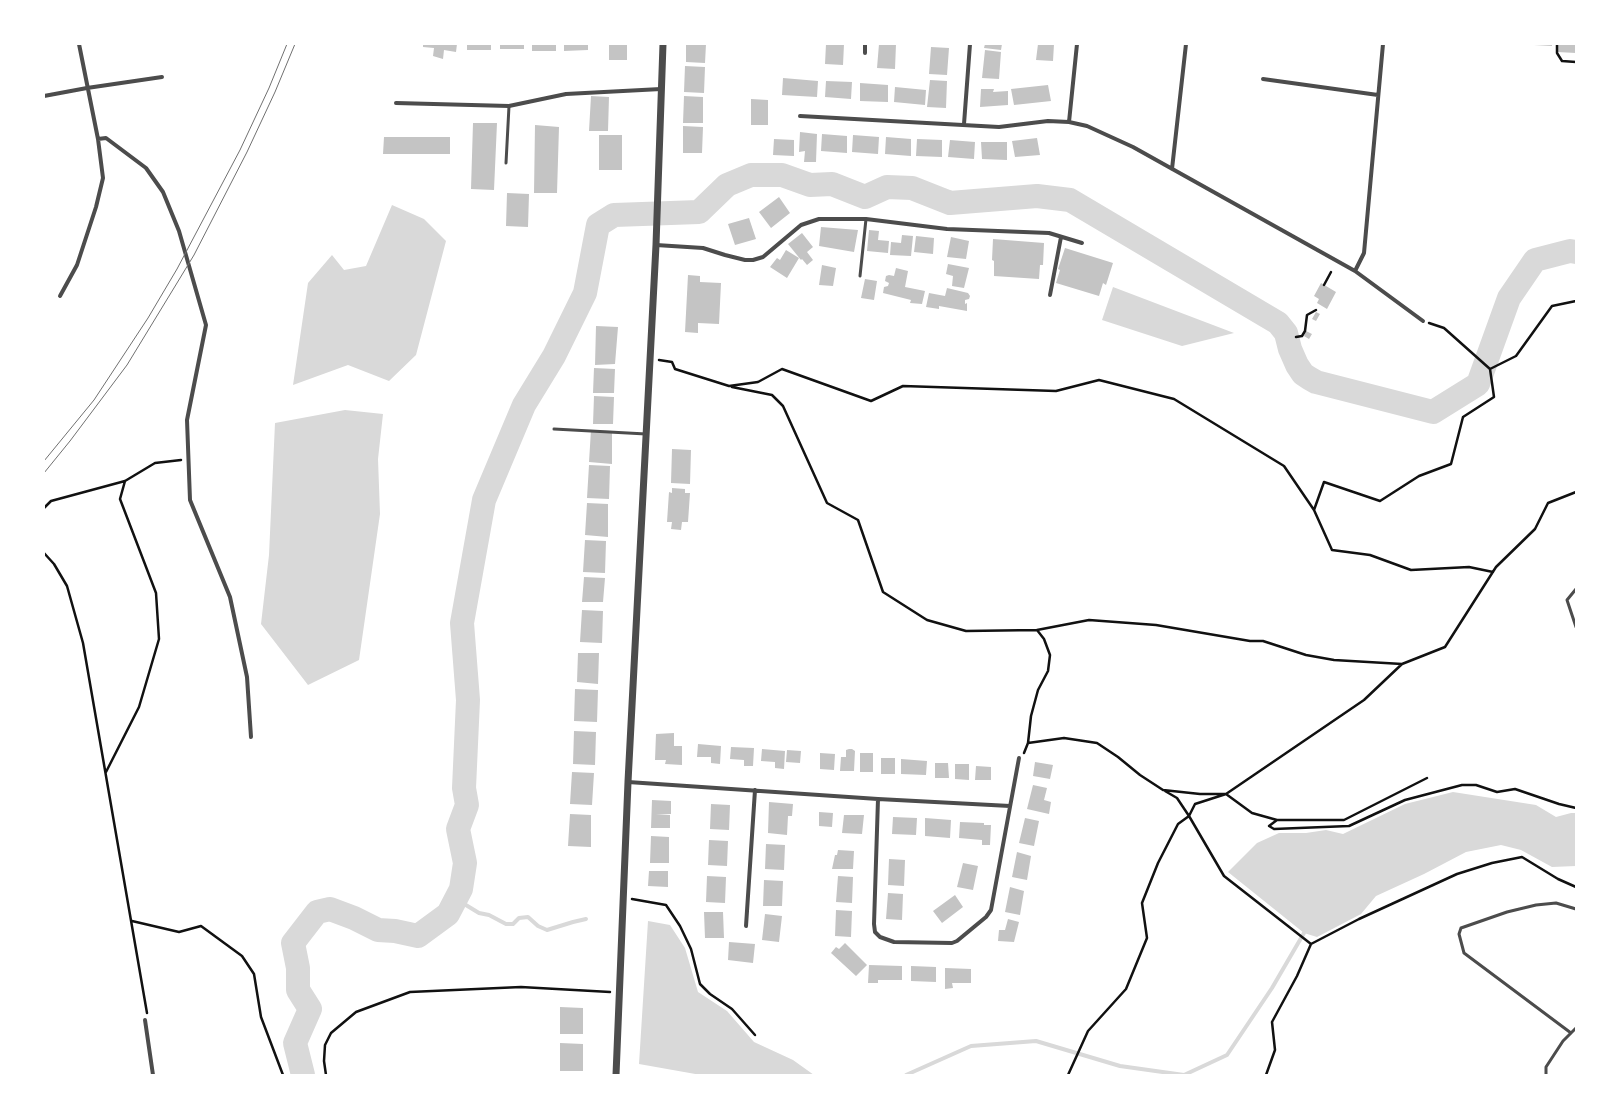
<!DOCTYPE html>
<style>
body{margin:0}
#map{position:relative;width:1620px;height:1119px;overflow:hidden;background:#fff;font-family:Mulish,sans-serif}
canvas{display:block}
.frame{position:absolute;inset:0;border:45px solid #fff;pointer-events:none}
</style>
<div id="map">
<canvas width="1620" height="1119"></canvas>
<div class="frame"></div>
</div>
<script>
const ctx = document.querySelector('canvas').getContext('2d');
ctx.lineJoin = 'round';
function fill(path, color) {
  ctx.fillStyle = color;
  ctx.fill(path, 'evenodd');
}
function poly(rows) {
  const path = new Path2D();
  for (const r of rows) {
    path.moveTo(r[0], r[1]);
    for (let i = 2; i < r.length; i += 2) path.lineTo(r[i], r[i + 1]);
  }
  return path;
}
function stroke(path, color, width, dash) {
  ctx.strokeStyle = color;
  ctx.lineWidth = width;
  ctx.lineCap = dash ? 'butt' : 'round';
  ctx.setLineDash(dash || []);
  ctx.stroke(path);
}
fill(poly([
 [392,205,424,219,446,241,416,355,389,381,348,365,293,385,308,283,332,255,344,270,366,266],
 [1113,287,1234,333,1182,346,1102,320],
 [345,410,383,414,378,459,380,514,359,660,308,685,261,624,269,555,275,423],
 [1453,792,1536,805,1556,817,1571,813,1576,813,1576,866,1552,867,1521,850,1501,845,1466,852,1424,874,1376,896,1361,914,1317,937,1304,933,1228,872,1257,843,1279,833,1306,833,1326,830,1343,834,1405,804],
 [648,921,670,925,685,948,698,992,727,1011,754,1042,793,1060,814,1075,701,1075,639,1064]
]), '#d9d9d9');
stroke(poly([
 [456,899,479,913,489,915,506,924,513,924,519,918,528,917,538,926,547,930,573,922,586,919],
 [906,1075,971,1046,1036,1041,1120,1066,1184,1075],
 [1184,1075,1227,1055,1272,988,1304,933]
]), '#d9d9d9', 4);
stroke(poly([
 [303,1075,295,1043,310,1009,298,990,298,968,293,943,317,912,330,909,354,918,378,930,395,931,418,936,448,914,461,889,465,863,458,829,467,805,464,788,468,700,462,623,484,500,524,405,554,356,585,293,598,225,614,215,699,212,727,185,751,175,782,175,810,185,832,184,865,197,887,187,912,188,950,203,1037,196,1070,200,1278,323,1286,333,1290,349,1297,365,1303,374,1309,378,1316,382,1433,412,1478,384,1509,298,1535,260,1570,251,1576,252]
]), '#d9d9d9', 24);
fill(poly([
 [423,44,457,44,456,52,444,50,443,59,433,56,434,48,423,47],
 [467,44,491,44,491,50,467,50],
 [500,44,524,44,524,49,500,49],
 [532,44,556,44,556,51,532,51],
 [564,44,588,44,588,50,564,51],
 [609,44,627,44,627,60,609,60],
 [686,44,706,44,705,63,686,62],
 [826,44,844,44,843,65,825,64],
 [879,44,896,44,895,69,877,68],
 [985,44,1002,44,1001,50,984,48],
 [1038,44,1054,44,1053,61,1036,60],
 [1534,44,1552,44,1552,46,1534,45],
 [1558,44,1576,44,1576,53,1557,52],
 [931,47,949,48,947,75,929,74],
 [985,50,1001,52,999,79,982,78],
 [685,66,705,67,704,93,684,92],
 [783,78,818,81,817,97,782,95],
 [930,80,947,81,946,108,927,107],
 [826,81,852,82,851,99,825,97],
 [860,83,888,85,888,102,860,101],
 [1048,85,1051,101,1014,105,1011,89],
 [895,87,926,90,925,105,894,102],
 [981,89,994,89,993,92,1008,91,1008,105,980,107],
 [591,96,609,97,608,131,589,131],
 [684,96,703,97,703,123,683,123],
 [751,99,768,100,768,125,751,125],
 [473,123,497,123,494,190,471,189],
 [535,125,559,127,557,193,534,193],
 [683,126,703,127,702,153,683,153],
 [800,132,817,134,816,162,804,162,805,151,799,152],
 [822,134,847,136,847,153,821,151],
 [599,135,622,135,622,170,599,170],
 [853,135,879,137,878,154,852,152],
 [384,137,450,137,450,154,383,154],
 [886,137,911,139,911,156,885,154],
 [1037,138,1040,155,1015,157,1012,141],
 [774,139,794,140,794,156,773,155],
 [917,139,942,140,942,157,916,156],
 [950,140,975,142,974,159,948,157],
 [981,142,1007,142,1007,160,982,159],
 [507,193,529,194,528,227,506,226],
 [779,197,790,213,771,228,759,212],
 [749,218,756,239,735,245,728,224],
 [821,227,858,230,854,252,819,246],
 [869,230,879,231,878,240,889,241,888,253,867,251],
 [802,233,813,247,807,252,813,260,807,265,802,259,801,260,788,244],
 [902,235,913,236,911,256,890,255,891,242,901,243],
 [916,236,934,238,933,254,914,252],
 [951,237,969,241,966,259,947,257],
 [993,239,1044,243,1043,265,1040,265,1039,279,994,276,994,261,992,260],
 [1065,248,1113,263,1106,285,1103,283,1099,296,1056,283,1060,270,1058,269],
 [786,250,799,258,787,278,770,267,777,258,780,260],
 [948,264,969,268,964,288,952,286,953,276,946,274],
 [822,265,836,268,833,286,819,285],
 [896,268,908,271,905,287,925,291,922,304,910,303,911,300,883,293,884,287,888,286,889,283,885,281,886,276,889,275,894,276],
 [688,275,700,276,700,282,721,283,719,324,698,323,698,333,685,332],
 [865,279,877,281,874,300,861,298],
 [1321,283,1336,292,1327,309,1317,303,1319,299,1314,296],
 [947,288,968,293,970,296,969,299,965,300,965,304,967,303,967,311,939,306,939,309,926,307,929,293,945,296],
 [1316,312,1320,314,1316,321,1312,319],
 [596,326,618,327,615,364,595,365],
 [1306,331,1312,334,1309,339,1304,336],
 [594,368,615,369,614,393,593,393],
 [594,396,614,397,613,424,593,424],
 [591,430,612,431,612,464,589,462],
 [672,449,691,450,690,484,671,483],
 [589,465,610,466,609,499,587,498],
 [672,488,685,489,685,493,690,493,688,522,682,522,681,530,671,529,672,522,667,522,669,492,672,493],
 [587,503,608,504,608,537,585,535],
 [585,540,606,541,605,573,583,572],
 [584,577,605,578,603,602,582,602],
 [582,610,603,611,602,643,580,642],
 [578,653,599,653,598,684,577,682],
 [575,689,598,690,597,722,574,721],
 [574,731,596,732,595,765,573,764],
 [674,733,674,746,682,746,682,765,665,764,666,760,655,760,656,734],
 [698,744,721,746,720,764,711,763,711,757,697,757],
 [731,747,754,748,753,766,744,766,744,760,730,759],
 [762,749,785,751,784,769,775,768,775,762,761,761],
 [849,749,852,749,855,751,854,771,840,771,841,757,846,757,846,750],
 [787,750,801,751,800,763,786,762],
 [820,753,835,754,834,770,820,769],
 [860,753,873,753,873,772,860,772],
 [881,758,895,758,895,774,881,774],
 [901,759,927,761,926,775,901,774],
 [1035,762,1053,765,1050,779,1033,776],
 [935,763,948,763,949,778,935,778],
 [955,764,969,764,969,780,955,779],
 [976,766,991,767,991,780,975,780],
 [572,772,594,773,592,805,570,804],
 [1033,785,1047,788,1044,800,1051,802,1049,814,1027,809],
 [652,800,671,801,671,814,656,814,670,815,670,828,651,828],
 [769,802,793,804,792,816,788,816,787,835,768,833],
 [711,804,730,805,729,830,710,829],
 [819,812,833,813,832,827,819,826],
 [570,814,591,815,591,847,568,846],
 [844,815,864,815,862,834,842,833],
 [893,817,917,818,916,835,892,834],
 [925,818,951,820,950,838,925,836],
 [1025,818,1039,821,1034,846,1019,843],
 [960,822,984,823,984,825,991,825,990,845,982,845,982,840,959,838],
 [651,836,669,837,669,863,650,863],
 [709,840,728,841,727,866,708,865],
 [766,844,785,845,784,870,765,869],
 [838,850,854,851,853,869,832,869,835,855,837,855],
 [1017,852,1031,856,1027,880,1012,877],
 [889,859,905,860,904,886,888,885],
 [963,863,978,866,973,890,957,887],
 [649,871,668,871,668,887,648,886],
 [707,876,726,877,725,903,706,902],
 [838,876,853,877,852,903,836,902],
 [764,880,783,881,782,906,763,906],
 [1010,887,1024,891,1020,915,1005,912],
 [888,893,903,894,902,920,886,919],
 [955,895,963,907,942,923,933,911],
 [836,910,852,911,851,937,835,936],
 [704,912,723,912,724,938,705,938],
 [765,914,782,916,779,942,762,940],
 [1008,919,1019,922,1014,942,998,941,999,930,1005,930],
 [729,942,755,944,753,963,728,960],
 [845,943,867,965,856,976,831,953,836,947,839,949],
 [869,965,902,966,902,980,878,980,878,983,868,983],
 [911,966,936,967,936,982,911,981],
 [945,968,971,969,971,983,952,983,953,988,945,989],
 [560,1007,583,1008,583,1034,560,1034],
 [560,1043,583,1044,583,1071,560,1071]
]), '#c4c4c4');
stroke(poly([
 [1557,44,1557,53,1562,61,1576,62],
 [1324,285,1331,272],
 [1429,323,1444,328,1490,369],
 [1296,337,1302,336,1305,331,1307,315,1316,310],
 [659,360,672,362,675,369,729,386,758,382,782,369,871,401,903,386,1056,391,1099,380,1174,399,1284,466,1314,510],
 [1490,369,1494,397,1463,417,1451,464,1419,476,1380,501,1324,482,1314,510,1332,550,1370,555,1411,570,1469,567,1493,572],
 [1490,369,1516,356,1552,306,1576,301],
 [732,387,772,395,783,406,827,503,858,520,883,592,927,620,966,631,1037,630],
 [44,508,51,501,125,481,155,463,181,460],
 [44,553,54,564,67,586,83,643,147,1013],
 [1402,664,1334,660,1306,655,1263,641,1250,641,1156,625,1089,620,1037,630,1044,639,1050,655,1048,671,1038,690,1031,716,1028,743,1064,738,1097,743,1118,757,1140,775,1163,790,1200,794,1226,794,1364,700,1402,664,1445,647,1496,567,1535,529,1548,503,1576,492],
 [1024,753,1028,743],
 [106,772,139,707,159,639,156,593,120,499,125,481],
 [1165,791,1177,798,1189,816,1224,876,1311,944,1359,919,1457,874,1492,863,1522,857,1558,879,1576,887],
 [1277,820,1269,826,1274,829,1349,826,1405,800,1462,785,1476,785,1497,792,1515,789,1559,804,1576,808],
 [632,899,666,905,680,926,691,949,700,984,710,994,732,1009,755,1035],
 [132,921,179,932,201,926,242,956,254,974,261,1017,283,1075],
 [326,1075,324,1061,325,1045,331,1033,356,1012,410,992,521,987,610,992],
 [1068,1075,1088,1031,1126,989,1147,938,1142,903,1158,863,1178,824,1189,816,1195,804,1226,794,1252,813,1277,820,1344,820,1427,778],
 [1266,1075,1275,1050,1272,1022,1297,976,1311,944]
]), '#111', 2.5);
stroke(poly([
 [506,163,509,106],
 [860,276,866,219],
 [554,429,646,434],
 [1576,589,1567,600,1576,627],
 [1571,1033,1464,953,1459,934,1461,928,1507,912,1536,905,1556,903,1576,909],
 [1546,1075,1546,1067,1563,1041,1576,1028]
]), '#4c4c4c', 3);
stroke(poly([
 [865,53,865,44],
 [1263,79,1378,95],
 [44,96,87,88,162,77],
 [396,103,509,106,566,94,661,89],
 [800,116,999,127,1048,121,1069,122,1087,126,1133,147,1355,271,1423,321],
 [1069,122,1077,44],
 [964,124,970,44],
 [98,139,106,138,146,168,163,192,179,231,206,325,187,420,190,500,230,597,247,677,251,737],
 [1172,169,1186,44],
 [656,245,703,248,725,255,745,260,753,260,763,257,801,225,819,219,866,219,947,229,1049,233,1082,243],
 [1355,271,1364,253,1383,44],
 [1050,295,1061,237],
 [60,296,77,265,96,207,103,178,98,139,79,44],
 [628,782,878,799,1010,806],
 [878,799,874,924,875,932,880,937,894,942,952,943,957,941,986,917,991,910,1019,758],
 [746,926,755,790],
 [145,1020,153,1075]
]), '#4c4c4c', 4);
stroke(poly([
 [616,1075,628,782,656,245,663,44]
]), '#4c4c4c', 7);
stroke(poly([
 [44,461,94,400,148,318,177,269,240,150,269,88,287,44],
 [44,473,70,441,127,365,177,283,194,255,247,152,275,92,295,44]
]), '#707070', 1);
</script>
